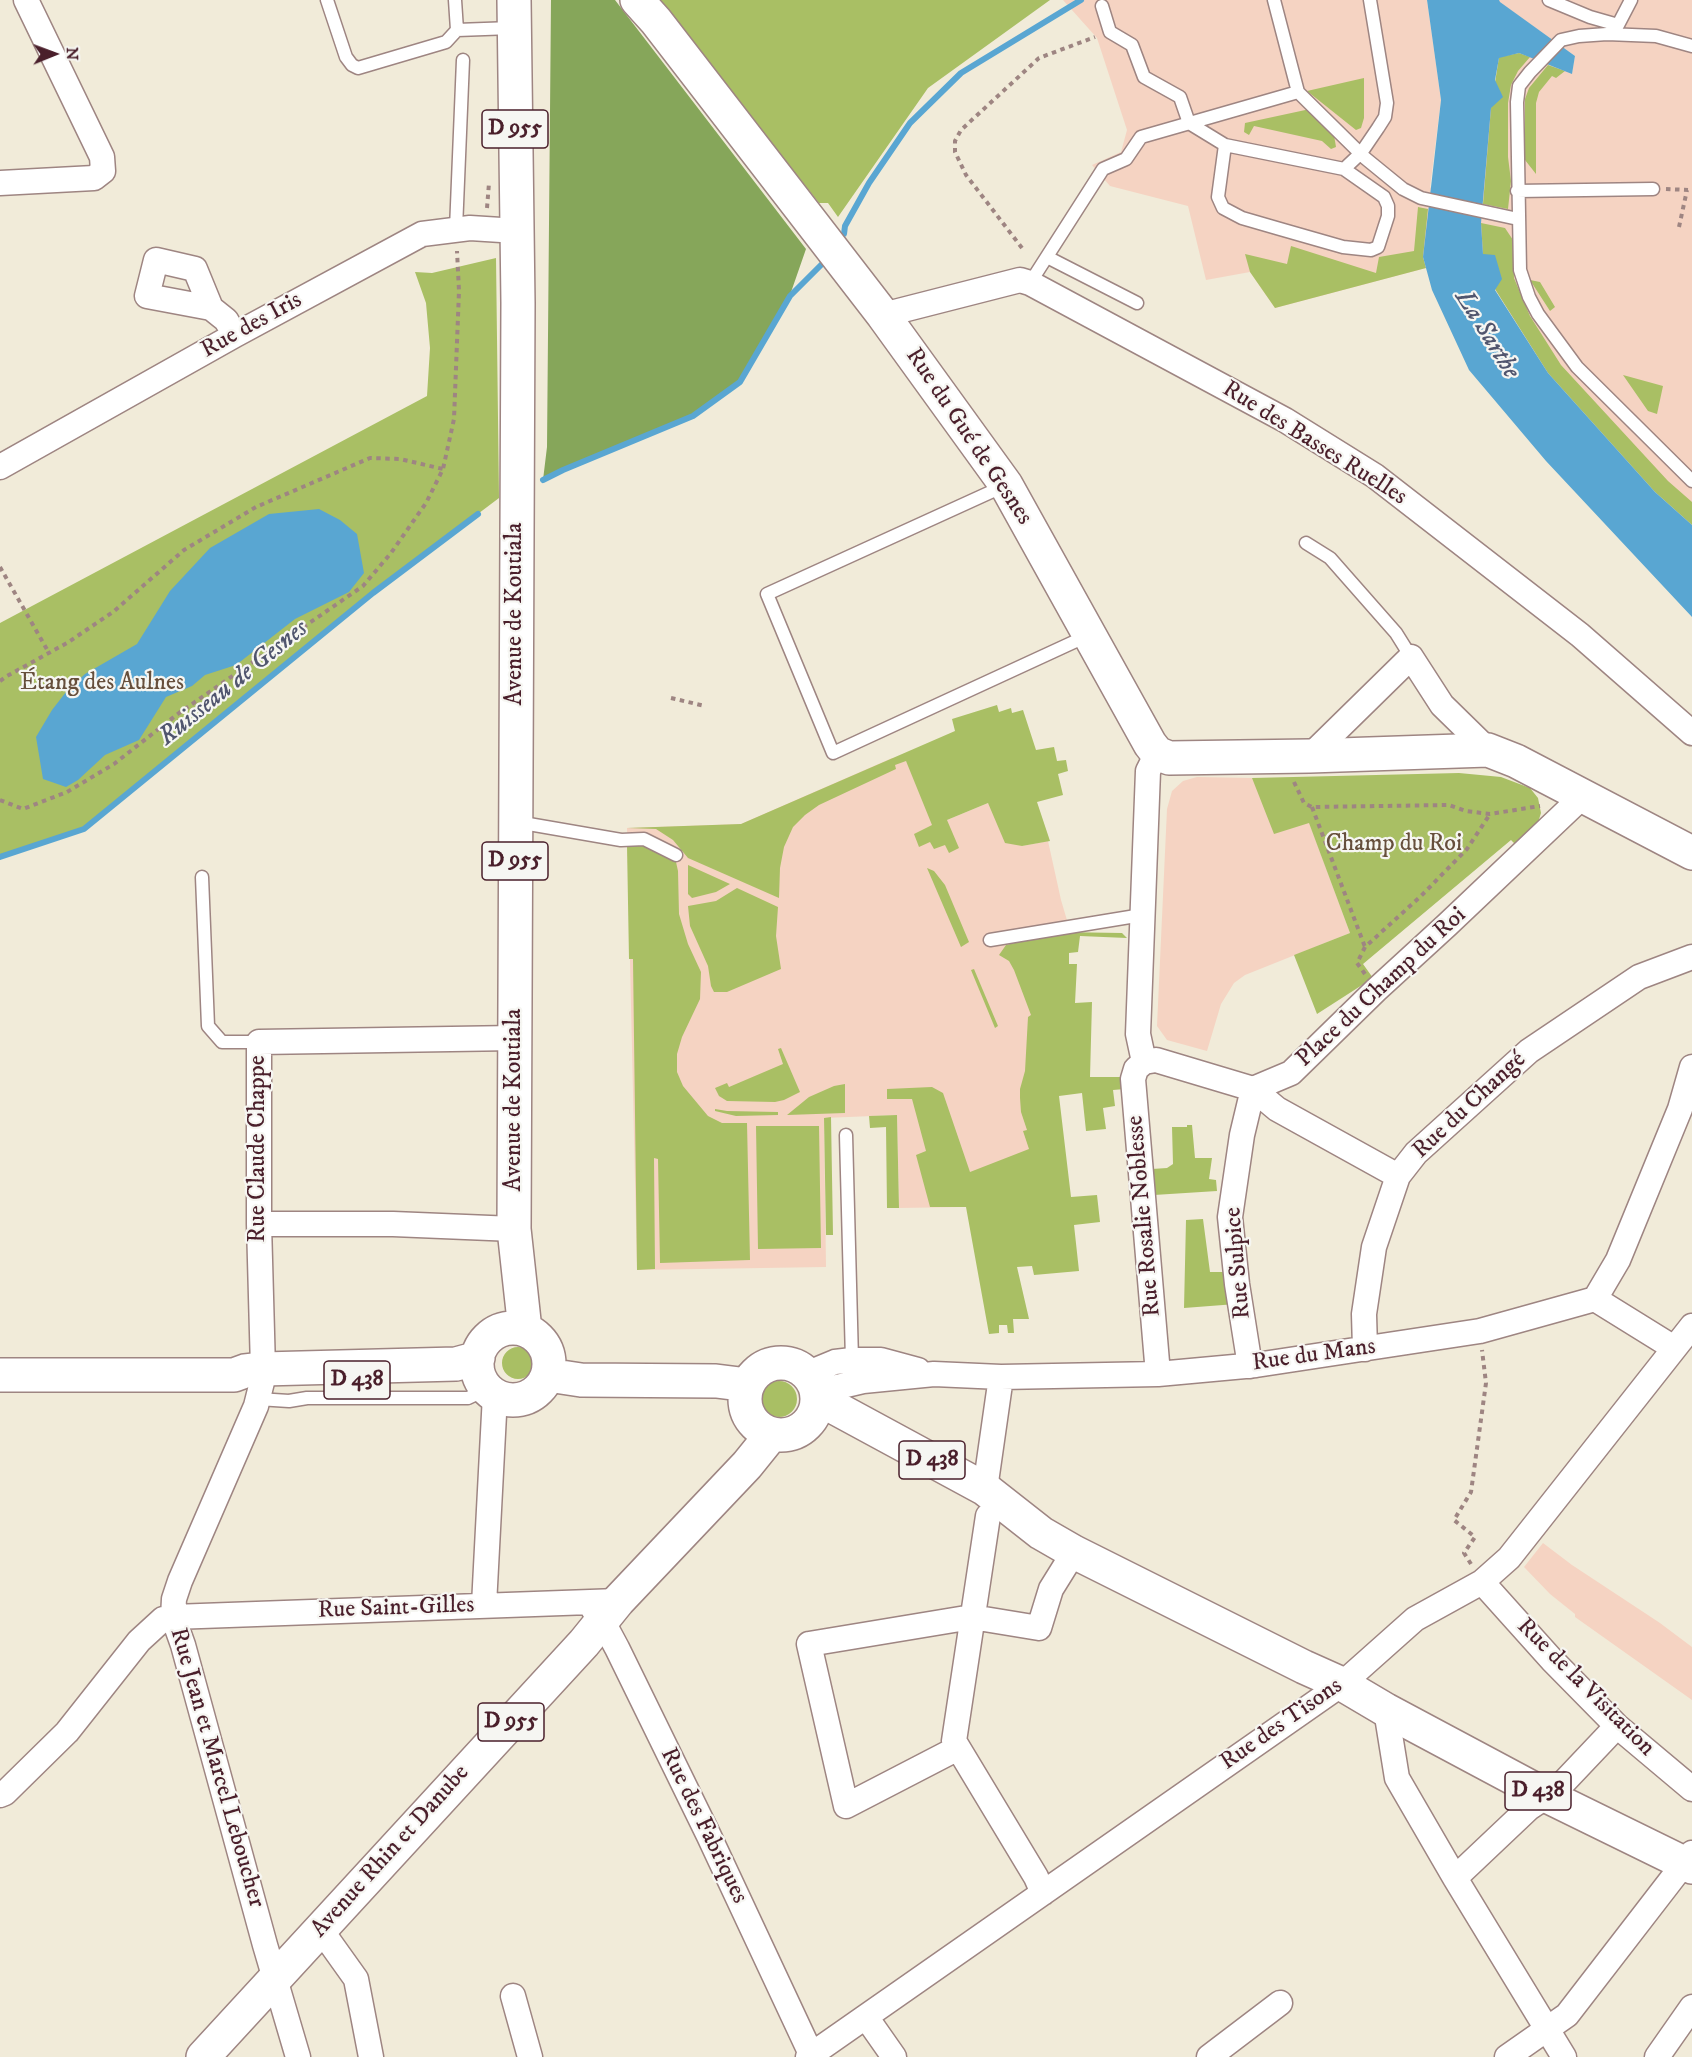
<!DOCTYPE html>
<meta charset="utf-8">
<style>
body{margin:0}
#map{position:relative;width:1692px;height:2057px;overflow:hidden;background:#f1ebd9;font-family:"IM FELL DW Pica",serif}
canvas{display:block}
.north{position:absolute;left:24px;top:24px;width:60px;height:60px;-webkit-text-stroke:4px #f6f6f2;paint-order:stroke;rotate:89deg;font-size:16px;font-weight:700;line-height:24px;text-align:center;color:#4a1f2b}
.north::after{content:'';display:block;margin:auto;width:21px;height:27px;background:#4a1f2b;clip-path:polygon(50% 0,100% 100%,50% 72%,0 100%)}
</style>
<div id="map">
<canvas width="1692" height="2057"></canvas>
<div class="north">N</div>
</div>
<script>
const ctx = document.querySelector('canvas').getContext('2d');
ctx.lineJoin = 'round';
function fill(path, color) {
  ctx.fillStyle = color;
  ctx.fill(path, 'evenodd');
}
function poly(rows) {
  const path = new Path2D();
  for (const r of rows) {
    if (r.length === 3) {
      path.moveTo(r[0] + r[2], r[1]);
      path.arc(r[0], r[1], r[2], 0, 2 * Math.PI);
      continue;
    }
    path.moveTo(r[0], r[1]);
    for (let i = 2; i < r.length; i += 2) path.lineTo(r[i], r[i + 1]);
  }
  return path;
}
function stroke(path, color, width, dash) {
  ctx.strokeStyle = color;
  ctx.lineWidth = width;
  ctx.lineCap = dash ? 'butt' : 'round';
  ctx.setLineDash(dash || []);
  ctx.stroke(path);
}
function drawText(font, color, halo, rows, align = 'center') {
  ctx.font = font + ' "IM FELL DW Pica",serif';
  ctx.lineWidth = 4.5;
  ctx.setLineDash([]);
  ctx.textBaseline = 'middle';
  ctx.strokeStyle = halo;
  ctx.fillStyle = color;
  for (const [text, x, y, turn = 0] of rows) {
    ctx.save();
    ctx.translate(x, y);
    ctx.rotate((+turn || 0) * Math.PI / 180);
    ctx.textAlign = isNaN(turn) ? turn : align;
    if (halo) ctx.strokeText(text, 0, 0);
    ctx.fillText(text, 0, 0);
    ctx.restore();
  }
}
fill(poly([
 [1063,0,1427,0,1441,100,1430,188,1491,108,1519,53,1572,73,1575,56,1499,2,1499,0,1692,0,1692,525,1548,373,1495,289,1423,257,1426,268,1275,308,1250,272,1206,280,1188,206,1110,186,1092,165,1121,152,1127,130,1097,38],
 [892,758,906,761,947,820,988,803,1022,846,1048,841,1061,900,1069,927,1079,936,1061,936,1037,1018,1039,1164,962,1207,899,1208,897,1115,824,1118,826,1267,637,1270,627,828,741,824],
 [1197,777,1252,778,1256,785,1309,822,1350,933,1245,975,1234,983,1221,1004,1207,1051,1167,1040,1157,1026,1167,809,1172,791,1183,781],
 [1543,1543,1572,1565,1660,1623,1692,1647,1692,1700,1575,1617,1575,1614,1550,1594,1524,1567]
]), '#f5d3c2');
fill(poly([
 [658,0,1050,0,928,88,838,217,828,203,819,203],
 [1519,53,1530,57,1518,71,1511,85,1508,103,1508,157,1511,181,1508,209,1483,204,1491,108,1499,57],
 [1548,65,1565,71,1556,78,1552,76,1539,92,1536,103,1536,174,1525,160,1525,99,1529,88],
 [1364,78,1364,118,1361,128,1356,130,1307,91],
 [1310,109,1334,135,1336,147,1331,149,1322,141,1254,126,1249,135,1244,132,1245,123],
 [1418,207,1428,209,1423,257,1426,268,1275,308,1250,272,1245,254,1287,264,1291,246,1376,273,1379,257,1414,251],
 [1481,223,1505,228,1513,240,1514,278,1530,316,1561,365,1668,481,1692,502,1692,525,1655,492,1548,373,1495,289,1483,254],
 [496,258,499,498,373,593,84,829,0,857,0,623,427,396,430,348,426,303,415,272,432,273],
 [1530,280,1540,282,1555,307,1550,311],
 [1623,375,1663,386,1657,414,1648,411],
 [997,705,999,712,1011,708,1012,713,1023,710,1036,750,1054,747,1057,761,1066,760,1068,771,1058,774,1063,795,1037,802,1050,841,1022,846,1005,843,988,803,947,820,959,848,949,853,945,845,934,849,930,842,919,847,914,834,932,825,906,761,895,765,896,769,819,805,805,815,793,827,784,847,780,868,779,898,688,858,673,840,656,829,627,828,741,824,955,731,952,719],
 [1459,773,1501,777,1530,788,1538,798,1541,813,1535,832,1521,850,1511,840,1363,964,1373,978,1317,1014,1294,955,1350,933,1309,823,1274,834,1252,778],
 [639,844,649,846,668,855,676,862,678,871,679,914,688,944,701,972,700,999,682,1037,677,1054,677,1072,683,1086,708,1116,722,1123,747,1123,750,1260,660,1263,658,1159,654,1158,655,1269,637,1270,633,959,629,959,627,845],
 [688,865,730,884,716,892,692,898,688,894],
 [927,868,934,871,945,885,969,942,961,947],
 [737,888,778,907,776,936,781,969,727,992,714,992,711,986,708,966,690,926,688,906,716,901],
 [1060,932,1122,933,1127,938,1080,936,1078,952,1069,953,1069,964,1077,964,1075,1003,1092,1002,1090,1077,1125,1077,1125,1089,1113,1090,1115,1106,1103,1108,1106,1129,1086,1131,1082,1093,1059,1096,1071,1197,1097,1195,1100,1222,1074,1225,1079,1271,1034,1275,1032,1266,1017,1267,1029,1319,1013,1319,1014,1333,1008,1333,1007,1325,999,1325,999,1333,989,1334,966,1207,930,1207,916,1155,926,1151,912,1099,887,1099,887,1089,932,1087,943,1093,970,1172,1029,1149,1023,1131,1027,1130,1021,1112,1020,1098,1020,1089,1025,1071,1028,1017,1031,1015,1014,970,1009,961,999,955,1006,945],
 [974,969,998,1026,995,1028,971,970],
 [781,1048,800,1092,784,1100,775,1102,727,1101,719,1096,715,1088,727,1083,729,1087,783,1064,778,1049],
 [845,1084,845,1113,787,1115,809,1097,834,1086],
 [715,1109,727,1111,778,1112,778,1115,736,1116,715,1111],
 [897,1115,899,1208,887,1208,886,1127,870,1128,869,1116],
 [831,1117,833,1235,826,1235,824,1118],
 [1187,1125,1192,1125,1195,1158,1212,1158,1209,1179,1216,1180,1217,1191,1154,1195,1152,1169,1167,1168,1173,1164,1172,1127,1187,1127],
 [756,1126,819,1126,821,1248,758,1249],
 [1203,1219,1210,1272,1231,1272,1236,1304,1184,1308,1186,1220],
 [518,1363,16],
 [779,1399,18]
]), '#a9bf64');
fill(poly([
 [551,0,615,0,806,249,790,295,740,381,694,416,563,470,543,480,547,447]
]), '#86a65a');
fill(poly([
 [1427,0,1499,0,1500,2,1575,56,1572,74,1519,53,1499,58,1495,80,1503,97,1491,108,1481,223,1483,254,1495,255,1502,279,1495,290,1548,373,1655,492,1692,525,1692,617,1546,461,1469,370,1432,290,1423,257,1441,100],
 [319,509,340,520,357,534,364,573,349,592,295,619,236,665,205,675,192,686,166,697,139,740,105,755,78,780,66,787,43,779,36,737,52,710,66,692,85,674,137,644,170,591,210,548,269,514]
]), '#59a6d2');
stroke(poly([
 [844,234,845,226,869,183,910,123,961,73,1081,0],
 [543,480,563,470,693,416,740,382,790,296,824,262],
 [0,857,84,829,373,593,478,514]
]), '#59a6d2', 6);
const lane = poly([
 [327,0,346,57,352,65,358,68,446,42,457,30,512,28],
 [455,0,457,30],
 [1274,0,1298,92,1365,158,1403,189,1421,198,1518,219],
 [1549,0,1590,17,1618,25,1631,0],
 [1102,6,1110,32,1132,45,1144,77,1180,97,1189,123,1225,145,1344,169,1361,153,1378,128,1385,117,1387,103,1370,0],
 [1692,46,1656,36,1607,34,1579,36,1561,40,1530,72,1519,86,1517,102,1520,270,1529,297,1538,314,1577,367,1692,481],
 [1225,145,1218,197,1223,208,1242,218,1280,229,1343,247,1371,250,1378,247,1388,216,1388,206,1384,197,1344,169],
 [1517,191,1653,189],
 [456,229,463,60],
 [1047,257,1137,303],
 [1030,283,1103,169,1126,159,1141,137,1298,92],
 [1004,486,767,594,833,753,1089,635],
 [1306,543,1330,558,1396,633,1411,657],
 [517,822,621,840,644,839,676,855],
 [202,877,208,1026,222,1042,259,1042],
 [990,940,1142,915],
 [846,1135,852,1360],
 [258,1399,289,1401,307,1398,468,1398,487,1389]
]);
const street = poly([
 [0,183,94,178,103,171,102,157,26,0],
 [211,308,147,296,156,260,195,269,211,308,226,320,235,335],
 [883,315,1020,280,1030,283,1285,420,1375,476,1580,635,1692,733],
 [0,467,235,335,422,234,470,228,517,231],
 [1310,756,1411,657,1442,705,1488,750],
 [1144,1062,1156,1060,1253,1089,1291,1073,1376,990,1447,925,1583,796],
 [1144,1062,1136,1069,1133,1079,1158,1374],
 [1144,1062,1138,1034,1148,771,1157,753],
 [1253,1089,1277,1109,1398,1176],
 [259,1224,393,1224,514,1229],
 [1595,1299,1618,1260,1680,1109,1692,1067],
 [1365,1349,1364,1314,1374,1247,1398,1176,1416,1153,1529,1051,1639,977,1692,957],
 [1250,1366,1237,1284,1230,1217,1242,1135,1253,1089],
 [263,1369,259,1224,259,1042,515,1038],
 [806,1374,835,1362,852,1360,881,1360,918,1370],
 [262,1382,256,1406,180,1581,174,1599,173,1617,183,1645,265,1945,298,2057],
 [816,1392,863,1381,934,1374,1001,1377,1158,1374,1256,1365,1480,1331,1595,1299,1674,1348],
 [985,1489,1001,1377],
 [988,1516,954,1741,1036,1877,1043,1893],
 [1482,1582,1552,1660,1617,1726,1692,1789],
 [484,1605,495,1395],
 [593,1609,602,1620,617,1648,709,1836,811,2054],
 [1386,1710,1397,1778,1455,1878,1564,2057],
 [958,1748,846,1806,809,1644,972,1617,1039,1628,1051,1589,1074,1552],
 [0,1795,5,1793,67,1732,139,1641,163,1619,173,1617,618,1601],
 [1455,1878,1529,1808,1547,1796,1563,1783,1617,1726],
 [321,1930,356,1979,371,2057],
 [513,1996,530,2057],
 [866,2017,894,2057],
 [808,2057,1342,1684,1415,1619,1482,1582,1509,1558,1692,1326],
 [1209,2057,1280,2003],
 [1507,2057,1567,2015,1692,1853],
 [1657,2057,1692,2007]
]);
const secondary = poly([
 [637,0,656,21,883,315,1006,485,1150,744,1157,753,1169,758,1310,756,1488,750,1516,761,1692,853]
]);
const primary = poly([
 [514,0,518,303,514,1229,525,1330],
 [513,1364,36],
 [781,1399,36],
 [0,1375,234,1375,245,1371,263,1369,456,1364,478,1358],
 [548,1375,581,1380,716,1381,748,1385],
 [817,1398,985,1489,1041,1533,1074,1552,1304,1667,1342,1684,1386,1710,1547,1796,1692,1867],
 [203,2057,584,1643,618,1601,747,1465,772,1434]
]);
stroke(lane, '#9e8582', 15);
stroke(street, '#9e8582', 27);
stroke(secondary, '#9e8582', 36);
stroke(primary, '#9e8582', 36);
stroke(poly([
 [1666,189,1688,190],
 [487,208,489,183],
 [1679,227,1687,190],
 [1022,248,966,175,955,152,955,141,961,130,1039,58,1095,37],
 [0,567,49,653],
 [0,681,7,676,67,643,113,612,184,550,256,507,370,458,400,459,443,469],
 [671,698,705,706],
 [1294,782,1304,803,1312,807,1449,805,1466,811,1490,814,1540,806],
 [0,800,23,809,67,792,114,764,179,713,363,586,391,553,426,503,443,469,454,419,459,291,457,251],
 [1312,807,1365,947],
 [1365,974,1357,963,1365,947,1421,896,1467,849,1490,814],
 [1471,1564,1464,1553,1475,1537,1454,1520,1471,1492,1486,1383,1482,1350]
]), '#9e8582', 4, [4.5, 4.5]);
stroke(lane, '#fff', 12);
stroke(street, '#fff', 24);
stroke(secondary, '#fff', 33);
stroke(primary, '#fff', 33);
for (const [x, y, w] of [
 [515,129,66],
 [515,861,66],
 [357,1380,66],
 [932,1460,66],
 [511,1722,66],
 [1538,1791,66]
]) {
  const box = new Path2D();
  box.roundRect(x - w / 2, y - 19, w, 38, 4.5);
  ctx.fillStyle = '#f6f6f2';
  ctx.fill(box);
  stroke(box, '#4a1f2b', 1.5);
}
drawText('bold 22px', '#4a1f2b', null, [
 ["D 955",515,129],
 ["D 955",515,861],
 ["D 438",357,1380],
 ["D 438",932,1460],
 ["D 955",511,1722],
 ["D 438",1538,1791]
]);
drawText('24px', '#4a1f2b', '#f6f6f2', [
 ["Rue des Iris",252,326,-29],
 ["Rue du Gué de Gesnes",968,437,56],
 ["Rue des Basses Ruelles",1314,444,32],
 ["Avenue de Koutiala",516,614,-90],
 ["Place du Champ du Roi",1382,988,-43],
 ["Avenue de Koutiala",515,1100,-90],
 ["Rue du Changé",1470,1106,-43],
 ["Rue Claude Chappe",259,1149,-90],
 ["Rue Rosalie Noblesse",1145,1216,-95],
 ["Rue Sulpice",1239,1263,-95],
 ["Rue du Mans",1314,1356,-8],
 ["Rue Saint-Gilles",396,1609,-2],
 ["Rue de la Visitation",1585,1688,45],
 ["Rue des Tisons",1282,1725,-35],
 ["Rue Jean et Marcel Leboucher",216,1768,74],
 ["Rue des Fabriques",703,1826,64],
 ["Avenue Rhin et Danube",391,1852,-48]
]);
drawText('24px', '#664f3c', '#f6f6f2', [
 ["Étang des Aulnes",102,684],
 ["Champ du Roi",1394,845]
]);
drawText('italic 26px', '#50556e', '#f6f6f2', [
 ["La Sarthe",1486,335,58],
 ["Ruisseau de Gesnes",234,684,-39]
]);
</script>
